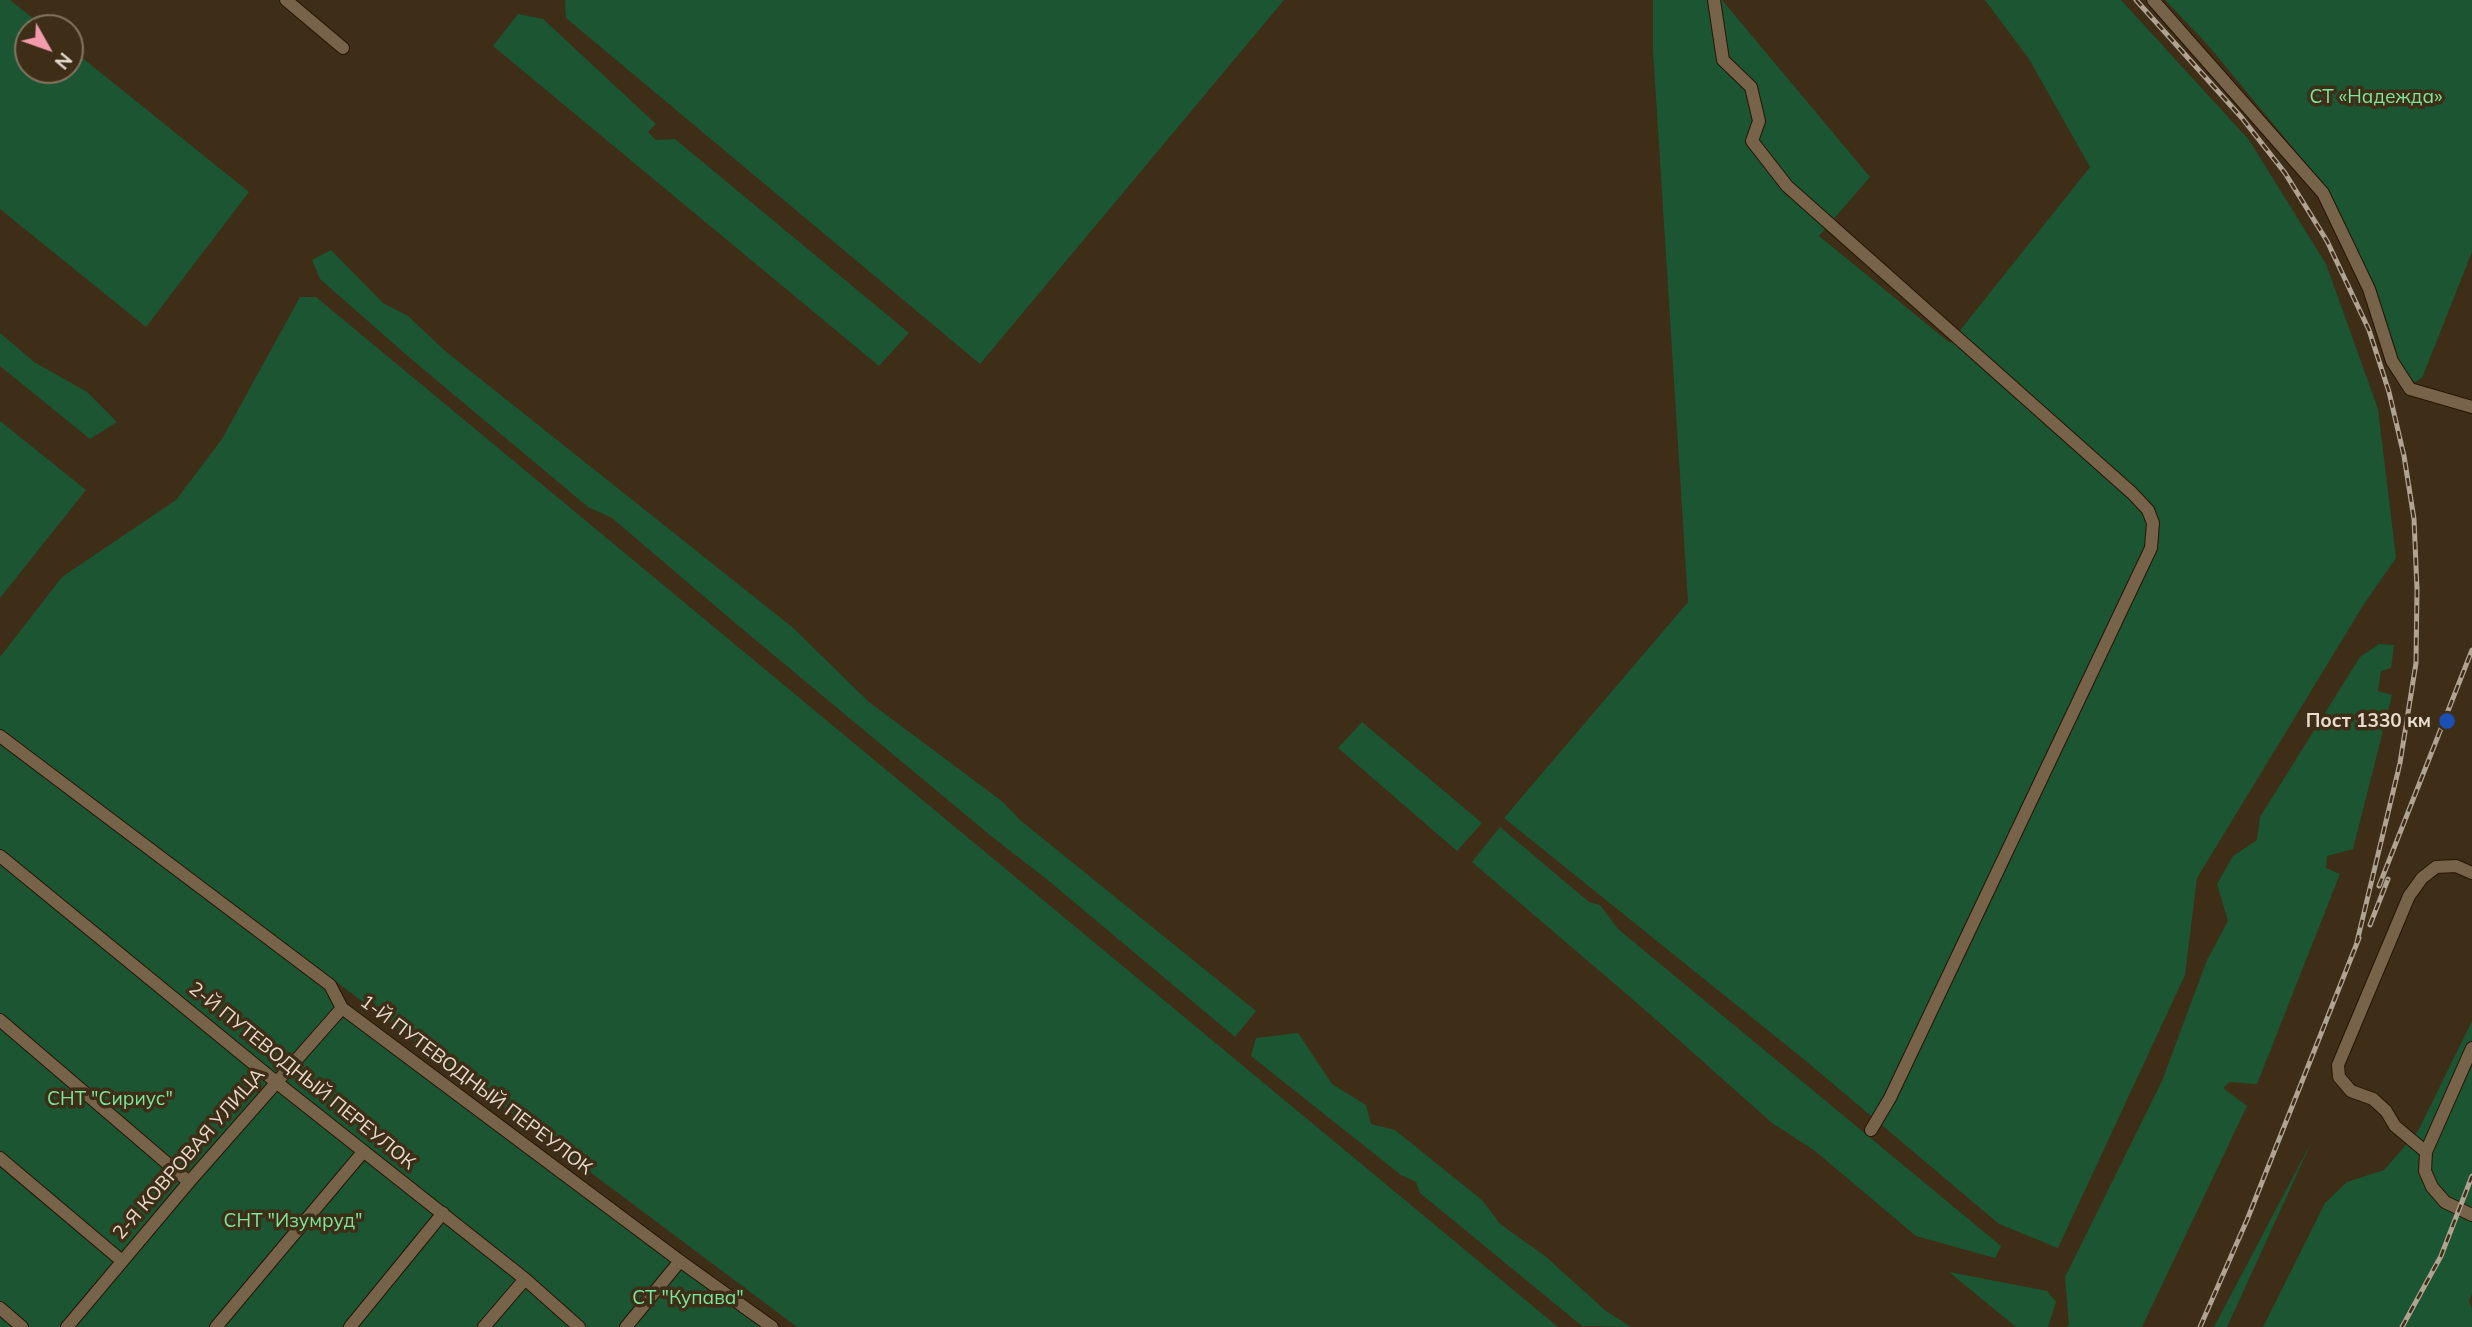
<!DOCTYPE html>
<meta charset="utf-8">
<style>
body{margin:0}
#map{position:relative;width:2472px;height:1327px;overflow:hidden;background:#3f2e17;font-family:Mulish,sans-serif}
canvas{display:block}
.north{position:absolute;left:14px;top:14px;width:70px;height:70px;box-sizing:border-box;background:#3f2e17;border:2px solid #837461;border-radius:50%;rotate:130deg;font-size:19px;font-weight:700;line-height:28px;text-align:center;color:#e8dccf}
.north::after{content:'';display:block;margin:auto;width:24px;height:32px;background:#f39aab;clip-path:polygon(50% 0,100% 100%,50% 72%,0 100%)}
</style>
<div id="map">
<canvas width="2472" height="1327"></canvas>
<div class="north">N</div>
</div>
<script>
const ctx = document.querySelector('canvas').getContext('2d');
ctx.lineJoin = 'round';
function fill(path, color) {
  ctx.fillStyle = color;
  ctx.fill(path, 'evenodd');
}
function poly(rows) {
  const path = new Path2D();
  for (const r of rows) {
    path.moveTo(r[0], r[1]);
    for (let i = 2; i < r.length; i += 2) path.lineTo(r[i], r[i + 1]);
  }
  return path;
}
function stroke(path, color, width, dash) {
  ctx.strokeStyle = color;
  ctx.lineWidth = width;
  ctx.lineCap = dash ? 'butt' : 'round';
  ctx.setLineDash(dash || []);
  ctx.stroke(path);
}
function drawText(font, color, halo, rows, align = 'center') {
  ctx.font = font + ' Mulish,sans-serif';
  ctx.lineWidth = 7;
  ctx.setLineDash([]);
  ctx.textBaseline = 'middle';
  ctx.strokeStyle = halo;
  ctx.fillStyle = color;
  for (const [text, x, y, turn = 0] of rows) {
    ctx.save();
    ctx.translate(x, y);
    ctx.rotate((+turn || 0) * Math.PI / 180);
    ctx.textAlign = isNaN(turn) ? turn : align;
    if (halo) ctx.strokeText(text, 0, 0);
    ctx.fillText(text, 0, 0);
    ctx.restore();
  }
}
fill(poly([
 [0,0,10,0,45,28,28,28,28,70,70,70,70,48,249,192,146,327,0,209],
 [565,0,1284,0,980,364,566,18],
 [1653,0,1722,0,1870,177,1819,236,1950,343,2090,167,2029,59,1985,0,2121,0,2249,140,2326,264,2378,409,2396,558,2364,604,2197,878,2185,975,2058,1248,1999,1224,1806,1061,1504,818,1688,602,1653,50],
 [2165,0,2472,0,2472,252,2422,378,2407,386,2344,224,2318,178,2207,44],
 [518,14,543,19,656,124,648,132,656,140,675,139,909,333,879,366,493,46],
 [331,250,383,303,408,316,444,350,792,627,869,702,1003,802,1020,820,1256,1011,1235,1037,1049,881,991,836,734,622,612,518,588,507,410,358,320,279,312,260],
 [300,297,316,297,1558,1327,797,1327,0,730,0,657,62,577,176,500,222,439],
 [0,333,34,362,87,392,117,422,90,439,0,366],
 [0,421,86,490,0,598],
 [2379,644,2394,645,2391,668,2381,671,2378,691,2392,695,2353,849,2327,856,2326,868,2340,874,2257,1084,2230,1082,2223,1088,2247,1106,2142,1327,2066,1327,2069,1325,2065,1277,2162,1081,2207,960,2228,921,2217,884,2233,856,2257,840,2260,817,2360,657],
 [1362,722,1482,823,1457,851,1338,748],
 [0,741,683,1257,774,1327,0,1327],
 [1500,827,1589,902,1600,905,1618,929,2001,1246,1995,1258,1916,1236,1815,1151,1772,1123,1644,1009,1472,862],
 [2472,1021,2472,1294,2469,1301,2472,1309,2472,1327,2263,1327,2325,1203,2347,1182,2384,1170,2418,1131],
 [1298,1033,1332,1084,1366,1105,1371,1124,1395,1130,1483,1201,1500,1224,1545,1256,1606,1311,1631,1327,1582,1326,1420,1193,1416,1182,1401,1175,1251,1056,1256,1038],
 [2312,1141,2227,1327,2214,1327],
 [1949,1272,2047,1291,2056,1302,2048,1327,2016,1327]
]), '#1b5531');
const minor = poly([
 [286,0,343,48],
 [1714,0,1723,60,1751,87,1759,121,1752,141,1787,186,2132,493,2148,510,2153,523,2151,548,1890,1098,1871,1130],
 [2153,0,2323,193,2369,289,2392,361,2410,389,2472,407],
 [0,736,330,985,342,1008,680,1261,772,1327],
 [0,856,276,1082,525,1279,579,1327],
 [0,1020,189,1182],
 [2472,1048,2426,1152,2425,1171,2432,1187,2445,1202,2472,1215],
 [2426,1152,2395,1126,2386,1111,2373,1099,2351,1091,2339,1077,2338,1065,2409,896,2422,878,2436,867,2456,866,2472,873],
 [0,1158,122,1261],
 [0,1308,22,1327],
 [67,1327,189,1182,342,1008],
 [216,1327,363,1152],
 [350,1327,443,1213],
 [484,1327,525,1279],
 [626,1327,680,1261]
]);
stroke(minor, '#261501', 14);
stroke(minor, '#76634a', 12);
const rail = poly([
 [2136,0,2242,118,2285,173,2327,241,2369,330,2389,392,2404,456,2414,519,2417,589,2416,663,2400,763,2356,946],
 [2379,886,2472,650],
 [2370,925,2388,879],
 [2200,1327,2247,1220,2359,938],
 [2402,1327,2441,1256,2472,1176]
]);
stroke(rail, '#b0a392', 5);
stroke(rail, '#3f2e17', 2.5, [8]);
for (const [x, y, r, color] of [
 [2447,721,9,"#1a4fb4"]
]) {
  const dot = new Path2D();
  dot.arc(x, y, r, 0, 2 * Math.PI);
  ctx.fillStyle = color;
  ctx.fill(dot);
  stroke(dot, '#3f2e17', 2.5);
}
drawText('19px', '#77e89d', '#3f2e17', [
 ["СТ «Надежда»",2376,97],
 ["СНТ \"Сириус\"",110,1099],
 ["СНТ \"Изумруд\"",293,1221],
 ["СТ \"Купава\"",688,1298]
]);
drawText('bold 19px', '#e8dccf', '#3f2e17', [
 ["Пост 1330 км",2431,721]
], 'right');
drawText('19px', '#e8dccf', '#3f2e17', [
 ["2-Й ПУТЕВОДНЫЙ ПЕРЕУЛОК",302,1076,39],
 ["1-Й ПУТЕВОДНЫЙ ПЕРЕУЛОК",476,1085,37],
 ["2-Я КОВРОВАЯ УЛИЦА",189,1154,-49]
]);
</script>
